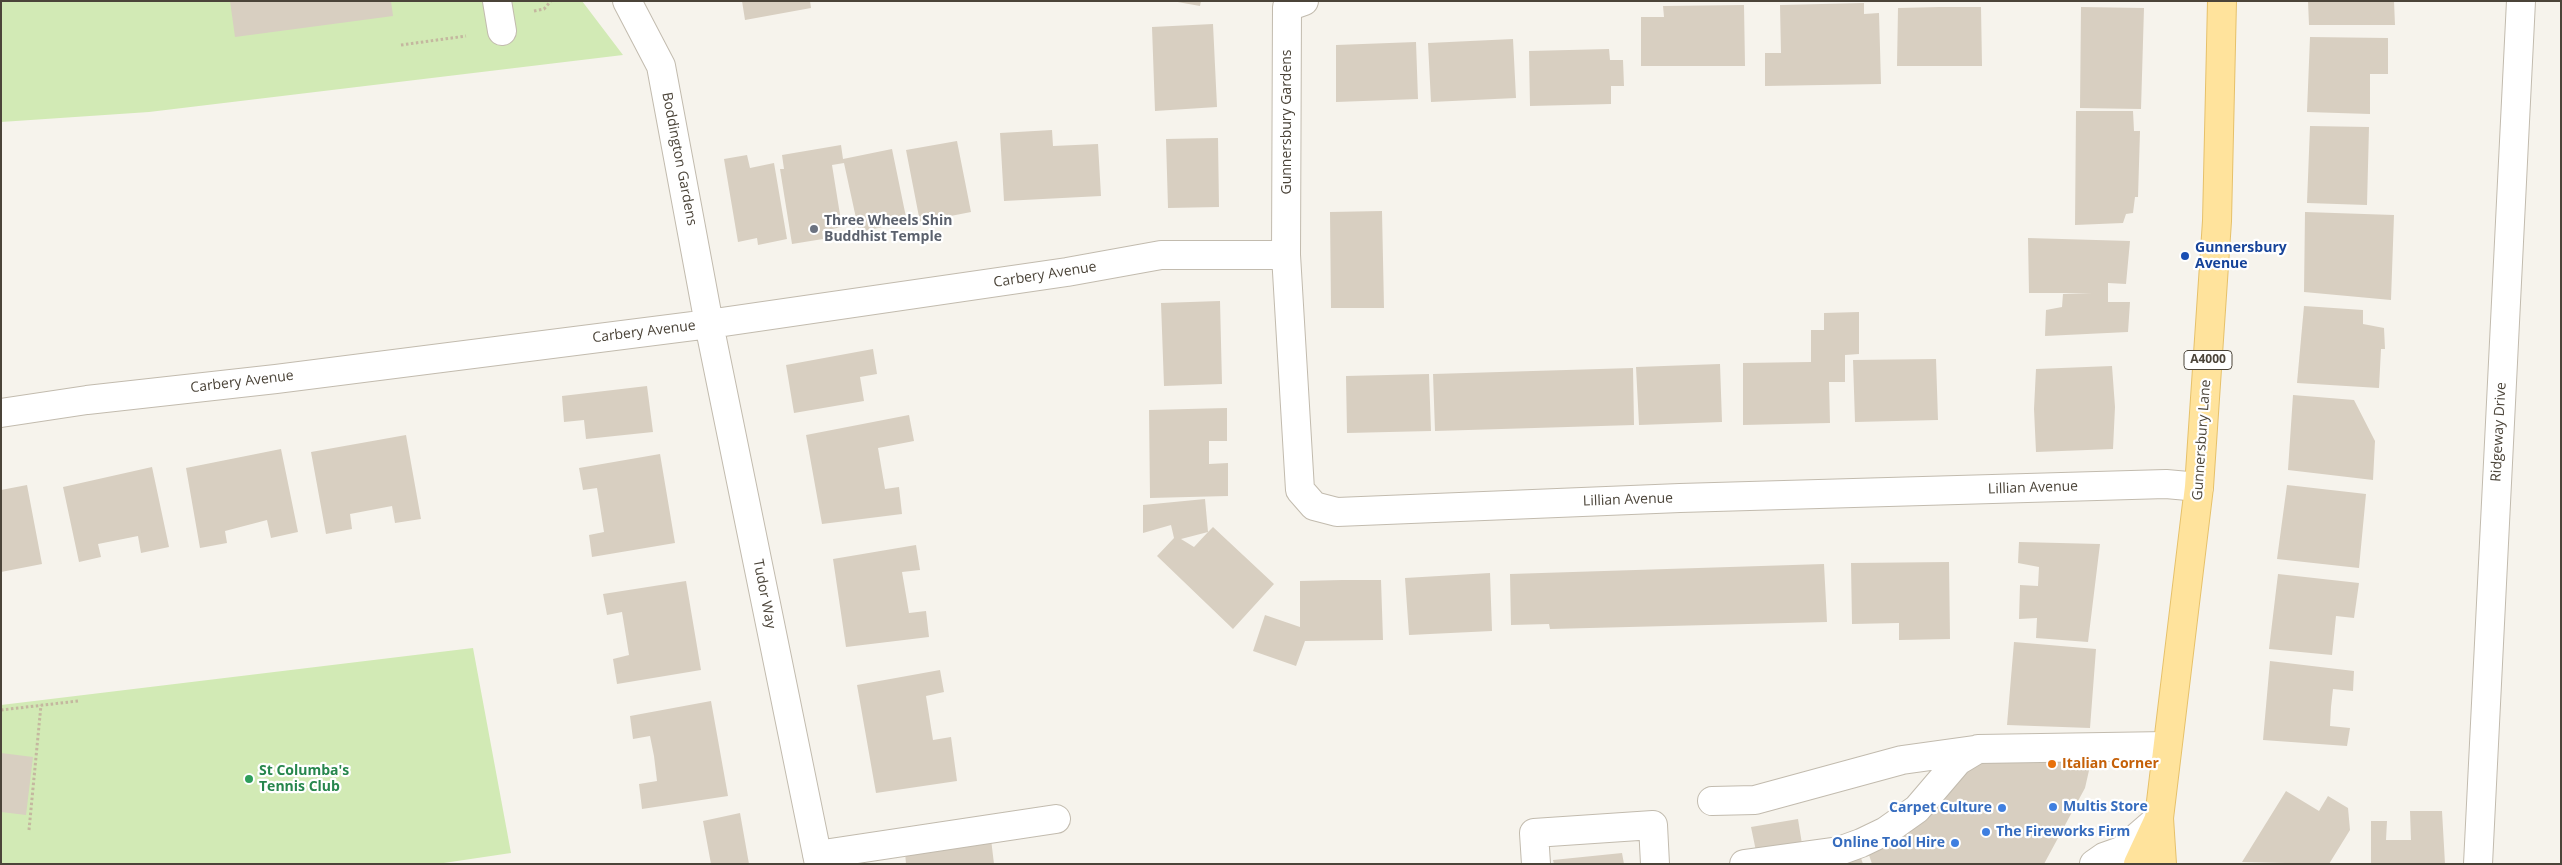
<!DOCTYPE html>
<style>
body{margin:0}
#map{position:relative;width:2562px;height:865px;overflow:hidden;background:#f6f3ec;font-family:"Open Sans",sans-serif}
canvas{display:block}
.frame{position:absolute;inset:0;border:2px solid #4b4439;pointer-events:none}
</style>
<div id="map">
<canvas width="2562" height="865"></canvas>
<div class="frame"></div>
</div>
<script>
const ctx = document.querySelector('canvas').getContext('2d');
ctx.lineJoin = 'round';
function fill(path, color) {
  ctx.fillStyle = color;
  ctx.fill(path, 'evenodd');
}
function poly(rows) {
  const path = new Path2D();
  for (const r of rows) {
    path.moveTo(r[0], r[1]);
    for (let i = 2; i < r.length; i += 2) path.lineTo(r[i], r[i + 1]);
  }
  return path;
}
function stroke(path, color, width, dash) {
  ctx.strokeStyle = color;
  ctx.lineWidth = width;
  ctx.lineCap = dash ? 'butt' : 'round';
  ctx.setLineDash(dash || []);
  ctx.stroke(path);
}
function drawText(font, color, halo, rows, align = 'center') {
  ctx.font = font + ' "Open Sans",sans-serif';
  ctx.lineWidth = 4.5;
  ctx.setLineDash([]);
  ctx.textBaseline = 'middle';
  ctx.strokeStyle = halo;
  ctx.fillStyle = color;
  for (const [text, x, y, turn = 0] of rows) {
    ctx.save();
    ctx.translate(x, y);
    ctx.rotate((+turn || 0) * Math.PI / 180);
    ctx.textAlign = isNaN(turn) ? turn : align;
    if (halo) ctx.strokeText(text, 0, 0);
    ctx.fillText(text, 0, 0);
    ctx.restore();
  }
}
fill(poly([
 [1,1,582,1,623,55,149,112,1,122],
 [473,648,511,853,437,864,1,864,1,705]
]), '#d2eab5');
fill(poly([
 [230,1,391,1,393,16,235,37],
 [742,1,810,1,811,8,745,20],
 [1172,1,1201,1,1200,6],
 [2308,1,2394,1,2395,25,2309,25],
 [1864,3,1864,14,1879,13,1881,84,1765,86,1765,53,1781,53,1780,5],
 [1744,5,1745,66,1641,66,1641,17,1664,17,1663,6],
 [1939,7,1981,7,1982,66,1897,66,1898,8],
 [2081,7,2144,8,2141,109,2080,108],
 [1213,24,1217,107,1155,111,1152,27],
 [2310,37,2388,38,2388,74,2370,74,2370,114,2307,112],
 [1513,39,1516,98,1431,102,1428,43],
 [1416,42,1418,99,1336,102,1336,45],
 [1609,49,1610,60,1623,60,1624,86,1611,86,1611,104,1530,106,1529,51],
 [2076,111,2133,111,2134,131,2140,131,2138,197,2135,197,2133,213,2126,214,2123,223,2075,225],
 [2310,126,2369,127,2367,205,2307,203],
 [1052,130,1053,146,1098,144,1101,196,1004,201,1000,133],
 [1218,138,1219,207,1168,208,1166,139],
 [957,141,971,212,920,222,906,150],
 [841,145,843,159,892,149,907,222,859,232,844,163,832,165,842,227,822,231,823,239,792,244,780,169,784,169,782,155],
 [747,155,750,168,774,163,787,239,758,245,757,238,738,242,724,159],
 [1382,211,1384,308,1331,308,1330,212],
 [2305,212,2394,215,2391,300,2304,292],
 [2028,238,2130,241,2126,284,2108,283,2108,302,2130,302,2128,332,2045,336,2046,310,2062,307,2063,294,2092,293,2029,293],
 [1220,301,1222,384,1164,386,1161,303],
 [2304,306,2363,310,2363,324,2384,328,2385,349,2381,349,2379,388,2297,383],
 [1859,312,1859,354,1845,355,1845,382,1829,382,1830,423,1743,425,1743,363,1811,362,1811,330,1824,330,1824,313],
 [873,349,877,374,860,377,864,401,794,413,786,365],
 [1936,359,1938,420,1855,422,1853,360],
 [1720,364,1722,422,1639,425,1636,367],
 [2112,366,2115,407,2113,449,2036,452,2034,409,2036,369],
 [1633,368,1634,425,1435,431,1433,374],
 [1429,374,1431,431,1347,433,1346,376],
 [647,386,653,432,586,439,584,420,564,422,562,396],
 [2293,395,2354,400,2375,441,2373,480,2288,470],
 [1227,408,1227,441,1209,441,1209,464,1228,463,1228,496,1150,498,1149,410],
 [909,415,914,441,878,448,885,489,899,487,902,514,822,524,806,435],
 [406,435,421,519,395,523,392,506,350,514,352,529,326,534,311,452],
 [281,449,298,532,271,538,267,520,225,531,227,543,200,548,186,468],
 [660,454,675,543,592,557,589,535,604,532,597,488,583,490,579,468],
 [152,467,169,547,141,553,138,536,98,544,101,557,79,562,63,487],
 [27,485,42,564,1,572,1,490],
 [2287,485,2366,494,2359,568,2277,559],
 [1205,499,1208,532,1213,527,1274,584,1233,629,1157,556,1174,538,1171,525,1143,533,1143,505],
 [1208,532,1194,547,1181,539],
 [2019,542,2100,544,2088,642,2036,638,2037,618,2019,619,2020,585,2038,586,2039,567,2018,563],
 [916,545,920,570,902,572,909,613,926,611,929,637,846,647,833,559],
 [1949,562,1950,639,1899,640,1899,623,1852,624,1851,563],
 [1824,564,1827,622,1550,629,1549,624,1511,625,1510,574],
 [1490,573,1492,631,1409,635,1405,578],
 [2278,574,2359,583,2354,618,2336,616,2332,655,2269,649],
 [1342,580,1381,580,1383,640,1305,641,1296,666,1253,651,1265,615,1300,627,1300,581],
 [686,581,701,670,617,684,613,659,629,655,622,612,607,615,603,594],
 [2014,642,2096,649,2090,728,2007,725],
 [2270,661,2354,671,2353,691,2333,689,2331,707,2330,726,2350,728,2347,746,2263,740],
 [940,670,944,692,926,696,933,740,951,737,957,781,876,793,857,685],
 [711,701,728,796,642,809,639,784,657,781,654,756,650,736,633,739,630,716],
 [1,753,33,757,26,815,1,812],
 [2093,753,2085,788,2044,864,1872,864,1868,852,1960,771,1995,757],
 [2286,791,2319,811,2328,796,2348,808,2350,830,2329,864,2242,862],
 [2410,811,2442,811,2445,864,2371,864,2371,821,2387,821,2386,840,2411,840],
 [740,813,749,864,711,864,703,821],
 [1798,819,1802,844,1756,851,1751,827],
 [991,839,994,864,906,864,905,852],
 [1622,853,1624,864,1554,864,1553,860],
 [1860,855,1863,864,1832,864]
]), '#d8cfc1');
const minor = poly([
 [497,1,502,31],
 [627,1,661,66,709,324,819,864],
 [1304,1,1287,7,1286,255,1300,490,1314,506,1337,512,1680,498,2166,484,2199,487],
 [1,413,87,400,276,379,709,324,1067,272,1161,255,1286,255],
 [1712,801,1755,800,1902,760,1974,750],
 [817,855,1056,819],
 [1536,864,1534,833,1653,825,1655,864],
 [1744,864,1839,851,1861,843,1886,831,1917,809,1958,761,1978,749,2167,746],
 [2094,864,2104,857,2121,851,2159,818],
 [2478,864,2521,1]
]);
const major = poly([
 [2138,864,2158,821],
 [2162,864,2159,818,2199,487,2217,221,2222,1]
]);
stroke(minor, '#c2bbae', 30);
stroke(major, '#e6c16a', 30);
stroke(poly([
 [534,11,544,9,551,1],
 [401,45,466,36],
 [1,710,78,701],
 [29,830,41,705]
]), '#c4b79f', 3, [2.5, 2.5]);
stroke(minor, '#fff', 28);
stroke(major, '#ffe39c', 28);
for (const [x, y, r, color] of [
 [814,229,5,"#6b7280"],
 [2185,256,5,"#1a4fb4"],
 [2052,764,5,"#e8710a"],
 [249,779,5,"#2e9e5b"],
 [2053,807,5,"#3f7fe0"],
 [2002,808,5,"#3f7fe0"],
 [1986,832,5,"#3f7fe0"],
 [1955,843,5,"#3f7fe0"]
]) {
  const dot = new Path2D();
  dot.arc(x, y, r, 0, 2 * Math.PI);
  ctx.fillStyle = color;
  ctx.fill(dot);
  stroke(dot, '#fff', 2);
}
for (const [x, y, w] of [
 [2208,360,48]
]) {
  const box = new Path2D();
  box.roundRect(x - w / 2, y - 9.5, w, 19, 4);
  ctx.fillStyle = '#fff';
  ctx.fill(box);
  stroke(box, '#4b4439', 1);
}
drawText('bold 12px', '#4b4439', null, [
 ["A4000",2208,360]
]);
drawText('14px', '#4b4439', '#fff', [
 ["Gunnersbury Gardens",1287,122,-90],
 ["Boddington Gardens",679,159,79],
 ["Carbery Avenue",1045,275,-9],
 ["Carbery Avenue",644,332,-7],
 ["Carbery Avenue",242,382,-7],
 ["Ridgeway Drive",2499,432,-87],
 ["Gunnersbury Lane",2202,440,-86],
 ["Lillian Avenue",2033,488,-2],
 ["Lillian Avenue",1628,500,-2],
 ["Tudor Way",764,594,79]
]);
drawText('bold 14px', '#5b616d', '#fff', [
 ["Three Wheels Shin",824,221],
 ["Buddhist Temple",824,237]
], 'left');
drawText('bold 14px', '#164399', '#fff', [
 ["Gunnersbury",2195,248],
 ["Avenue",2195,264]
], 'left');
drawText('bold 14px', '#c56008', '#fff', [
 ["Italian Corner",2062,764]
], 'left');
drawText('bold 14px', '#27864d', '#fff', [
 ["St Columba's",259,771],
 ["Tennis Club",259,787]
], 'left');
drawText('bold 14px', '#366cbe', '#fff', [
 ["Multis Store",2063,807],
 ["Carpet Culture",1992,808,"right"],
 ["The Fireworks Firm",1996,832],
 ["Online Tool Hire",1945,843,"right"]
], 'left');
</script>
